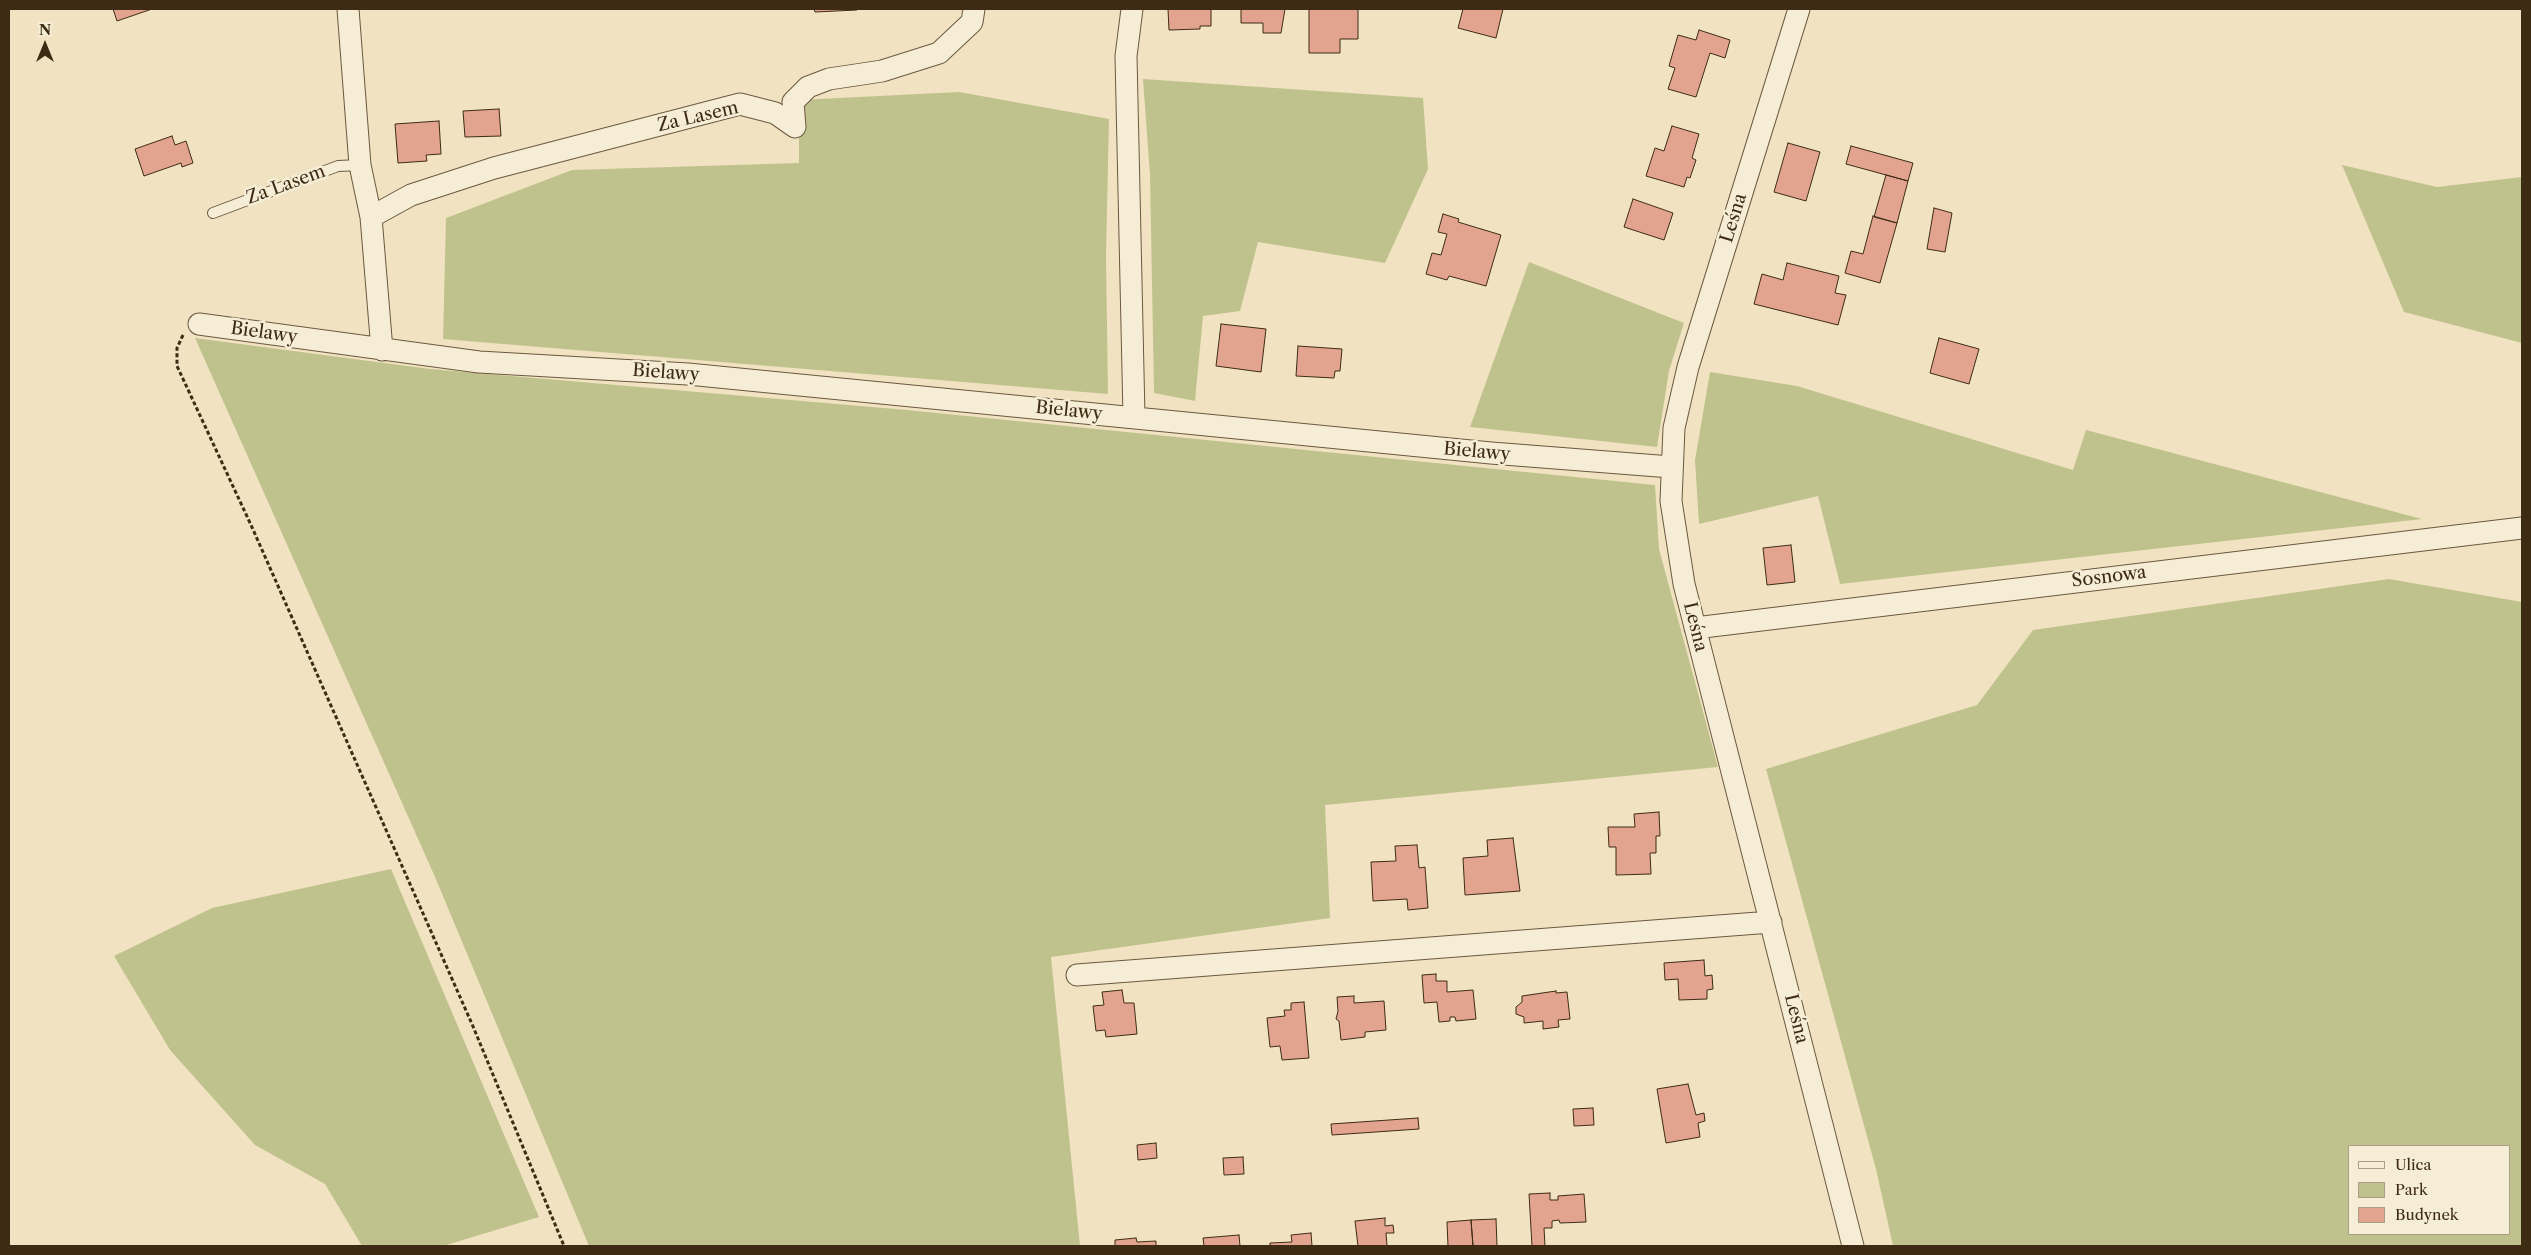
<!DOCTYPE html>
<meta charset="utf-8">
<style>
body{margin:0}
#map{position:relative;width:2531px;height:1255px;overflow:hidden;background:#f1e3c1;font-family:"Libre Caslon Text",serif}
canvas{display:block}
.frame{position:absolute;inset:0;border:10px solid #3e2b14;pointer-events:none}
.legend{position:absolute;left:2348px;top:1145px;width:162px;height:90px;box-sizing:border-box;background:#f6edd7;border:1px solid #ac9f89;margin:0;padding:6px 9px;list-style:none;font-size:15px;color:#3e2b14}
.legend li{display:flex;align-items:center;gap:10px;height:25px}
.legend b{width:25px;border:1px solid #ac9f89}
.north{position:absolute;left:20px;top:20px;width:50px;height:50px;-webkit-text-stroke:4px #f6edd7;paint-order:stroke;rotate:0deg;font-size:14px;font-weight:700;line-height:20px;text-align:center;color:#3e2b14}
.north::after{content:'';display:block;margin:auto;width:18px;height:22px;background:#3e2b14;clip-path:polygon(50% 0,100% 100%,50% 72%,0 100%)}
</style>
<div id="map">
<canvas width="2531" height="1255"></canvas>
<div class="frame"></div>
<ul class="legend">
<li><b style="height:6px;background:#f6edd7"></b>Ulica</li>
<li><b style="height:14px;background:#c0c28e"></b>Park</li>
<li><b style="height:14px;background:#e2a48e"></b>Budynek</li>
</ul>
<div class="north">N</div>
</div>
<script>
const ctx = document.querySelector('canvas').getContext('2d');
ctx.lineJoin = 'round';
function fill(path, color) {
  ctx.fillStyle = color;
  ctx.fill(path, 'evenodd');
}
function poly(rows) {
  const path = new Path2D();
  for (const r of rows) {
    path.moveTo(r[0], r[1]);
    for (let i = 2; i < r.length; i += 2) path.lineTo(r[i], r[i + 1]);
  }
  return path;
}
function stroke(path, color, width, dash) {
  ctx.strokeStyle = color;
  ctx.lineWidth = width;
  ctx.lineCap = dash ? 'butt' : 'round';
  ctx.setLineDash(dash || []);
  ctx.stroke(path);
}
function drawText(font, color, halo, rows, align = 'center') {
  ctx.font = font + ' "Libre Caslon Text",serif';
  ctx.lineWidth = 5;
  ctx.setLineDash([]);
  ctx.textBaseline = 'middle';
  ctx.strokeStyle = halo;
  ctx.fillStyle = color;
  for (const [text, x, y, turn = 0] of rows) {
    ctx.save();
    ctx.translate(x, y);
    ctx.rotate((+turn || 0) * Math.PI / 180);
    ctx.textAlign = isNaN(turn) ? turn : align;
    if (halo) ctx.strokeText(text, 0, 0);
    ctx.fillText(text, 0, 0);
    ctx.restore();
  }
}
fill(poly([
 [1143,79,1423,98,1428,169,1385,263,1258,242,1240,311,1203,316,1195,401,1154,393,1150,175],
 [959,92,1109,119,1106,255,1108,394,443,339,446,218,572,170,799,163,799,100],
 [2342,165,2437,187,2522,177,2522,343,2404,312],
 [1529,262,1684,323,1669,371,1657,447,1470,427],
 [195,338,430,369,907,410,1655,485,1659,549,1718,767,1325,805,1330,918,1051,957,1080,1246,589,1246,435,877],
 [1710,372,1797,386,2073,470,2086,430,2422,519,1840,584,1818,496,1699,524,1695,460],
 [2389,579,2522,602,2522,1246,1893,1246,1876,1169,1766,769,1977,705,2033,630],
 [2510,1146,2510,1234,2350,1234,2350,1146],
 [391,869,539,1217,443,1246,362,1246,325,1184,255,1145,170,1050,114,956,212,908]
]), '#c0c28e');
const building = poly([
 [113,9,152,9,117,21,113,9],
 [814,9,857,9,857,10,815,12,814,9],
 [1168,9,1211,9,1211,26,1200,26,1200,29,1169,30,1168,9],
 [1241,9,1285,9,1281,33,1263,33,1263,23,1241,23,1241,9],
 [1309,9,1358,9,1358,39,1340,39,1340,53,1309,53,1309,9],
 [1463,9,1503,9,1496,38,1458,28,1463,9],
 [1699,30,1730,40,1725,58,1710,53,1696,97,1668,89,1675,68,1669,66,1678,35,1696,40,1699,30],
 [499,109,501,136,465,137,463,111,499,109],
 [439,121,441,154,426,155,427,161,398,163,395,124,439,121],
 [1672,126,1699,134,1692,158,1696,160,1690,178,1687,177,1684,187,1646,176,1655,148,1664,151,1672,126],
 [172,136,175,145,186,141,193,163,182,167,181,163,144,176,135,149,172,136],
 [1788,143,1820,152,1806,201,1774,192,1788,143],
 [1851,146,1913,163,1908,181,1846,164,1851,146],
 [1886,175,1908,181,1897,223,1874,217,1886,175],
 [1633,199,1673,213,1664,240,1624,227,1633,199],
 [1934,208,1952,213,1945,252,1927,249,1934,208],
 [1443,214,1459,219,1458,222,1501,235,1486,286,1449,276,1447,280,1426,274,1432,253,1441,255,1447,234,1438,232,1443,214],
 [1873,216,1897,223,1880,283,1845,273,1851,251,1863,254,1873,216],
 [1787,263,1839,276,1835,293,1846,295,1838,325,1754,304,1762,274,1783,280,1787,263],
 [1221,324,1266,329,1261,372,1216,366,1221,324],
 [1939,338,1979,349,1969,384,1930,373,1939,338],
 [1298,346,1342,349,1340,371,1335,371,1334,378,1296,376,1298,346],
 [1791,545,1795,582,1767,585,1763,548,1791,545],
 [1659,812,1660,836,1656,836,1656,853,1650,853,1651,874,1616,875,1616,847,1609,847,1608,827,1635,827,1634,814,1659,812],
 [1513,838,1520,891,1465,895,1463,858,1488,856,1487,840,1513,838],
 [1417,845,1419,868,1425,867,1428,908,1408,910,1407,899,1373,901,1371,862,1396,861,1395,846,1417,845],
 [1704,960,1705,976,1712,975,1713,989,1707,990,1707,999,1679,1000,1678,979,1665,980,1664,963,1704,960],
 [1436,974,1436,981,1447,981,1447,992,1473,990,1476,1019,1456,1021,1455,1017,1450,1017,1450,1021,1439,1022,1437,1002,1424,1003,1422,975,1436,974],
 [1122,990,1124,1003,1134,1003,1137,1034,1106,1037,1105,1030,1096,1031,1093,1006,1104,1005,1102,992,1122,990],
 [1556,991,1556,993,1567,992,1570,1019,1558,1020,1559,1027,1543,1029,1543,1021,1524,1023,1524,1017,1516,1014,1516,1007,1522,1002,1522,996,1556,991],
 [1354,996,1354,1003,1384,1001,1386,1030,1365,1032,1365,1037,1341,1040,1339,1021,1336,1019,1338,1011,1337,997,1354,996],
 [1304,1002,1309,1058,1282,1060,1280,1046,1270,1047,1267,1018,1285,1016,1284,1010,1291,1010,1291,1003,1304,1002],
 [1688,1084,1696,1115,1704,1113,1705,1121,1698,1123,1700,1137,1666,1143,1657,1089,1688,1084],
 [1593,1108,1594,1125,1574,1126,1573,1109,1593,1108],
 [1418,1118,1419,1129,1332,1135,1331,1124,1418,1118],
 [1156,1143,1157,1158,1138,1160,1137,1145,1156,1143],
 [1243,1157,1244,1174,1224,1175,1223,1158,1243,1157],
 [1550,1193,1550,1200,1558,1200,1558,1196,1584,1194,1586,1222,1560,1223,1559,1220,1552,1221,1552,1228,1544,1228,1545,1246,1532,1246,1529,1194,1550,1193],
 [1385,1218,1385,1226,1393,1225,1394,1233,1386,1233,1387,1246,1358,1246,1355,1221,1385,1218],
 [1496,1219,1497,1246,1473,1246,1471,1220,1496,1219],
 [1471,1220,1473,1246,1448,1246,1447,1222,1471,1220],
 [1311,1233,1312,1246,1270,1246,1270,1243,1292,1242,1291,1235,1311,1233],
 [1239,1235,1240,1246,1204,1246,1203,1238,1239,1235],
 [1136,1238,1137,1242,1156,1241,1156,1246,1115,1246,1115,1240,1136,1238]
]);
fill(building, '#e2a48e');
stroke(building, '#3e2b14', 1);
const service = poly([
 [213,213,338,166,360,165]
]);
const minor = poly([
 [348,9,360,165,371,217,411,195,494,168,740,104,775,113,795,127,793,102,808,87,829,79,882,71,939,53,972,22,974,9],
 [1132,9,1126,56,1134,417],
 [1799,9,1688,367,1674,428,1671,501,1684,584,1853,1246],
 [371,217,382,350],
 [199,324,479,362,688,374,1491,453,1671,467],
 [1695,628,2522,528],
 [1077,975,1771,922]
]);
stroke(service, '#6b593f', 12);
stroke(minor, '#6b593f', 23);
stroke(poly([
 [183,335,177,348,177,366,251,525,472,1024,564,1246]
]), '#3e2b14', 3, [4, 2.5]);
stroke(service, '#f6edd7', 10);
stroke(minor, '#f6edd7', 21);
drawText('18px', '#3e2b14', '#f6edd7', [
 ["Za Lasem",698,117,-13],
 ["Za Lasem",286,185,-20],
 ["Leśna",1734,218,-73],
 ["Bielawy",264,333,8],
 ["Bielawy",666,373,4],
 ["Bielawy",1069,411,6],
 ["Bielawy",1477,452,5],
 ["Sosnowa",2109,577,-7],
 ["Leśna",1695,627,76],
 ["Leśna",1796,1019,76]
]);
</script>
